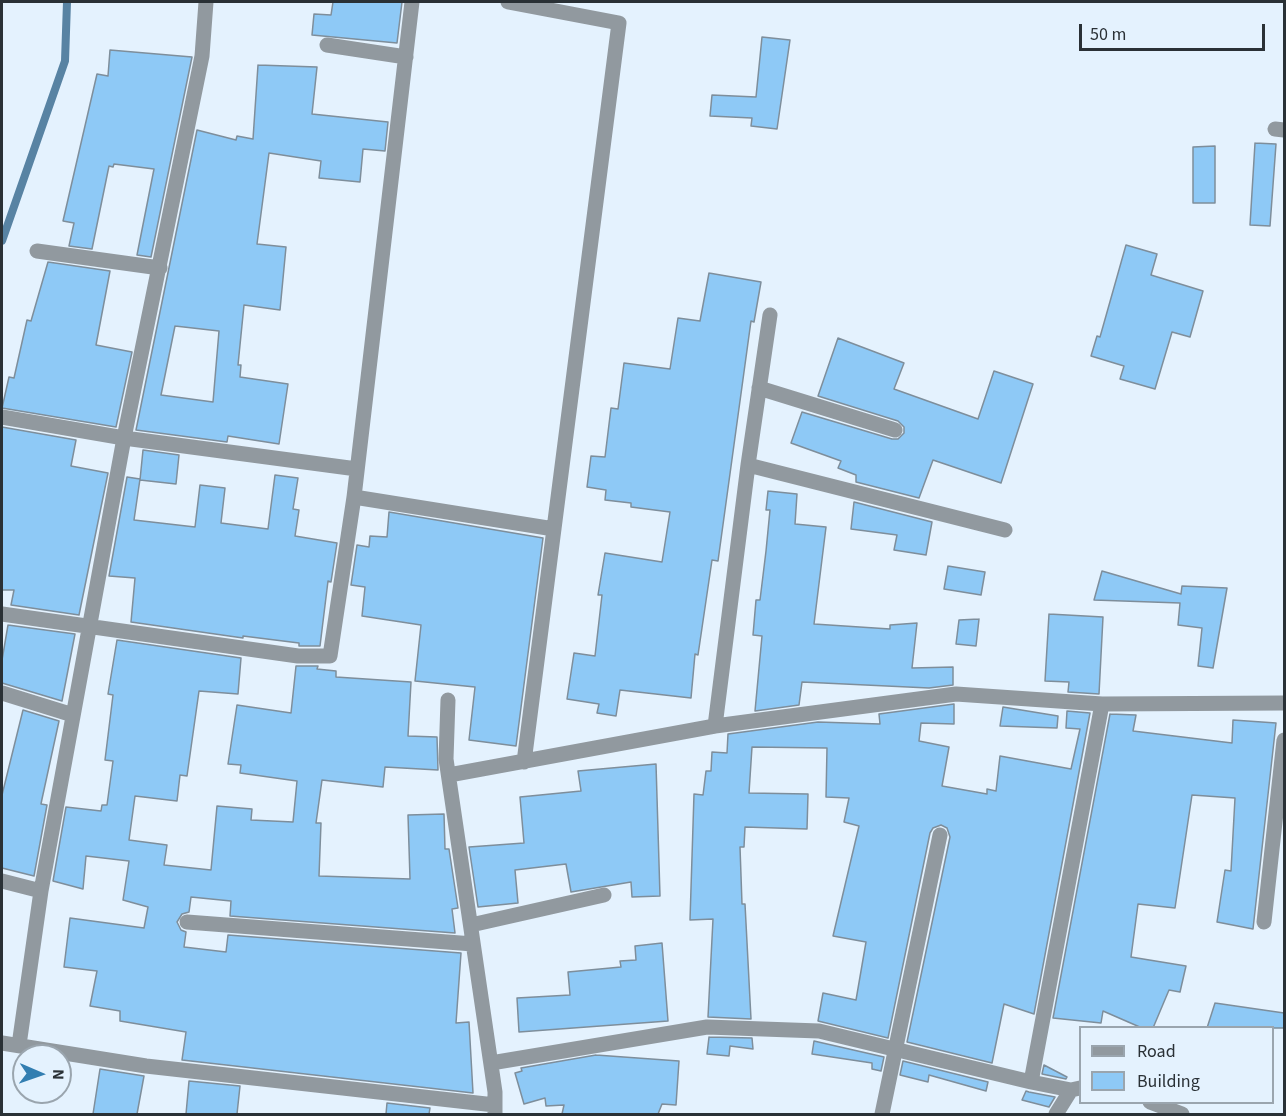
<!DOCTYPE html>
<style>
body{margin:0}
#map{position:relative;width:1286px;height:1116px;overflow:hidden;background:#e4f2fe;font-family:"Source Sans 3",sans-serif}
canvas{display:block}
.frame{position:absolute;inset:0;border:3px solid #2a3136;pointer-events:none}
.legend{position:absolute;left:1079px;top:1026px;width:195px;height:78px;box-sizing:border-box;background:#e4f2fe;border:2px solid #9aa5ae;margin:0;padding:8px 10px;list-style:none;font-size:18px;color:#2a3136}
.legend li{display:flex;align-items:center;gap:12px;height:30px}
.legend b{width:30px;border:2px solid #9aa5ae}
.north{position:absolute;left:12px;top:1044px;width:60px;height:60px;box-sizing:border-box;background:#e4f2fe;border:2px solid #9aa5ae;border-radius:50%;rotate:92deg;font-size:16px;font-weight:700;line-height:24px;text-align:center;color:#2a3136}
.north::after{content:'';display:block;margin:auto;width:21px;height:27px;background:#327eb1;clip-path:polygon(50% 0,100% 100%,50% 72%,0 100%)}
.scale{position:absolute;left:1079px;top:24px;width:186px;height:27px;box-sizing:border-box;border:3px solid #2a3136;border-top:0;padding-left:8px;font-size:18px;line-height:21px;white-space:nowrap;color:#2a3136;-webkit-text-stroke:4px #e4f2fe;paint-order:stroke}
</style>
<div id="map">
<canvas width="1286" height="1116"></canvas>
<div class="frame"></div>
<ul class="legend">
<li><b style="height:8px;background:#91999f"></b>Road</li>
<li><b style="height:16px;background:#8ec9f6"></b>Building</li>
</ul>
<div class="north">N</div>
<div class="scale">50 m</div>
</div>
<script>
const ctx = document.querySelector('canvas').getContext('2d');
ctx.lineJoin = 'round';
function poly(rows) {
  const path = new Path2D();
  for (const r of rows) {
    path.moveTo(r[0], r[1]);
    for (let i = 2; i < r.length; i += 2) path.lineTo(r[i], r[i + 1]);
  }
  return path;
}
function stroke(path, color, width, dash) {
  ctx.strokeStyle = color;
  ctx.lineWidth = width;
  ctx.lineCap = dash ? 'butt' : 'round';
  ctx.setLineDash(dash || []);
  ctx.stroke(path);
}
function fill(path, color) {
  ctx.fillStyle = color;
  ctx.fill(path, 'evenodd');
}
stroke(poly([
 [2,241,65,61,67,2]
]), '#5883a3', 8);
const building = poly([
 [333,2,402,2,397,43,312,35,314,14,331,15,333,2],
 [762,37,790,40,777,129,751,126,752,118,710,116,712,95,756,97,762,37],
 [110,50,192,57,151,257,137,255,154,169,114,164,113,167,109,166,92,249,69,246,74,223,63,221,97,74,108,76,110,50],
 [258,65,317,67,312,114,388,122,385,151,363,149,360,182,319,178,321,161,269,153,257,244,286,247,280,310,244,305,238,365,241,365,240,377,288,384,279,444,228,436,227,442,136,430,197,130,236,140,237,136,253,139,258,65],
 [175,326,219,331,213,402,161,395,175,326],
 [1255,143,1276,144,1270,226,1250,225,1255,143],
 [1215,146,1215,203,1193,203,1193,147,1215,146],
 [1126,245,1157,254,1151,275,1203,291,1190,337,1172,332,1155,389,1120,379,1124,366,1091,356,1097,336,1100,337,1126,245],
 [48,262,110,271,96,345,132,352,116,427,2,408,9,377,14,378,27,320,31,321,48,262],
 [709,273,761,282,754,322,751,321,718,561,712,560,698,655,695,654,691,698,620,690,616,716,597,713,599,704,567,699,574,653,595,656,602,595,598,595,605,553,662,562,670,512,631,507,631,503,605,500,606,490,587,487,591,456,605,457,611,408,618,409,624,363,670,369,678,318,700,321,709,273],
 [838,338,904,363,894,389,978,419,994,371,1033,384,1001,483,933,460,919,498,856,482,856,475,838,468,841,461,791,443,802,412,892,439,898,439,904,433,904,427,898,421,818,396,838,338],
 [2,427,76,440,71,466,108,473,79,615,11,605,14,590,2,590,2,427],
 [143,450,179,455,176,484,140,480,143,450],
 [275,475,298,478,293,509,299,510,295,536,337,543,331,582,328,581,320,646,299,646,299,643,243,636,243,638,131,622,135,578,109,576,127,477,140,479,134,520,195,527,200,485,225,488,221,523,268,529,275,475],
 [768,491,797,494,795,524,826,527,814,624,890,629,890,625,917,623,912,668,953,667,953,685,929,688,802,682,799,705,755,711,762,636,753,635,756,600,760,600,766,551,770,510,766,510,768,491],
 [854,502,932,522,926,555,894,550,897,535,851,529,854,502],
 [389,512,543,538,516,746,469,740,475,687,415,681,421,625,362,616,365,587,351,585,357,545,369,547,370,536,387,537,389,512],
 [948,566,985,572,981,595,944,589,948,566],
 [1102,571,1181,594,1182,586,1227,588,1213,668,1198,666,1202,628,1178,625,1180,603,1094,600,1102,571],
 [1049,614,1103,617,1099,694,1068,692,1069,682,1045,681,1049,614],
 [979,619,976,646,956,644,959,620,979,619],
 [8,625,75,634,62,701,2,683,2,660,8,625],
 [117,640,241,658,238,694,199,691,187,776,180,775,177,801,135,796,129,840,167,845,164,865,211,870,217,806,252,809,251,820,293,822,297,781,240,773,241,765,228,764,237,705,291,713,296,666,318,666,317,669,336,671,336,677,411,682,408,736,437,737,438,770,385,767,383,787,322,780,316,823,321,823,319,876,410,879,408,815,444,814,445,849,449,849,458,908,452,909,455,933,230,916,231,901,191,897,189,912,182,914,177,922,181,930,186,932,184,947,226,952,228,935,461,953,456,1023,469,1022,473,1093,182,1060,186,1032,120,1021,120,1011,90,1006,97,971,64,967,70,918,144,928,148,907,123,900,129,861,86,856,83,889,53,881,66,807,101,811,102,805,107,805,113,761,105,760,113,695,108,694,117,640],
 [954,704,954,724,921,723,919,741,949,747,942,786,987,794,987,789,996,791,1000,756,1071,769,1080,729,1066,728,1067,711,1090,713,1034,1014,1004,1004,992,1063,907,1042,950,837,947,828,941,825,933,828,930,833,888,1038,818,1021,823,993,856,1000,866,942,833,936,859,826,844,822,849,798,826,797,827,748,752,747,749,793,808,794,807,829,745,827,744,847,740,847,742,904,745,904,751,1019,708,1017,713,919,690,920,694,794,703,795,706,771,711,771,712,752,727,753,728,734,818,722,880,724,879,714,954,704],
 [1003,707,1058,716,1057,728,1000,726,1003,707],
 [23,710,59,721,42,799,41,804,47,805,34,876,2,868,2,795,23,710],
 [1110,714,1136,715,1133,731,1232,743,1233,720,1276,723,1253,929,1217,922,1225,870,1231,871,1235,798,1192,795,1175,908,1138,904,1131,957,1186,966,1180,992,1169,990,1153,1028,1142,1028,1103,1011,1101,1023,1053,1018,1110,714],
 [656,764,660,896,632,897,631,882,571,892,566,864,515,870,518,903,478,907,469,847,524,843,520,797,581,791,578,771,656,764],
 [662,943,668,1021,519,1032,517,998,570,995,568,972,621,967,620,961,636,960,635,946,662,943],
 [1215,1003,1284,1013,1284,1028,1207,1028,1215,1003],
 [709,1037,752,1038,753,1049,730,1046,729,1056,707,1054,709,1037],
 [814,1041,884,1057,881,1071,872,1069,872,1063,812,1054,814,1041],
 [596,1055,679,1061,676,1105,662,1104,658,1114,562,1114,564,1105,546,1106,545,1098,524,1104,515,1073,522,1071,521,1068,596,1055],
 [903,1061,988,1082,986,1091,929,1075,928,1082,900,1075,903,1061],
 [1044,1065,1067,1077,1066,1079,1042,1074,1044,1065],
 [100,1069,144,1076,137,1114,93,1114,100,1069],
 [189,1081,240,1086,237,1114,186,1114,189,1081],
 [1026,1091,1029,1092,1055,1097,1049,1107,1022,1100,1026,1091],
 [387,1103,430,1108,429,1114,386,1114,387,1103]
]);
fill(building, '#8ec9f6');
stroke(building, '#7e8e9b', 1.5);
stroke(poly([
 [508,2,619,23,524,762],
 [327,45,406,57],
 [1275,129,1284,130],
 [37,251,160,268],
 [759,388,895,430],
 [2,417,124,438,357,469],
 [748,465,1005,530],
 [354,497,554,529],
 [2,614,298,656,330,656,354,497,412,2],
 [2,693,73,715],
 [448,700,446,759,495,1092,495,1114],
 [715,726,748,465,770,315],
 [449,775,715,726,956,694,1102,704,1284,703],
 [2,881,41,891],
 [187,922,473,944],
 [1264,922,1284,740],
 [471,925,604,895],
 [2,1043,146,1066,495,1105],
 [19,1045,41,891,124,438,202,56,206,2],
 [491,1063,707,1027,819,1031,1031,1082,1071,1090,1080,1088],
 [1031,1082,1102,704],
 [1150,1102,1182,1114],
 [882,1114,940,835],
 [1056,1114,1071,1090]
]), '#91999f', 15);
</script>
